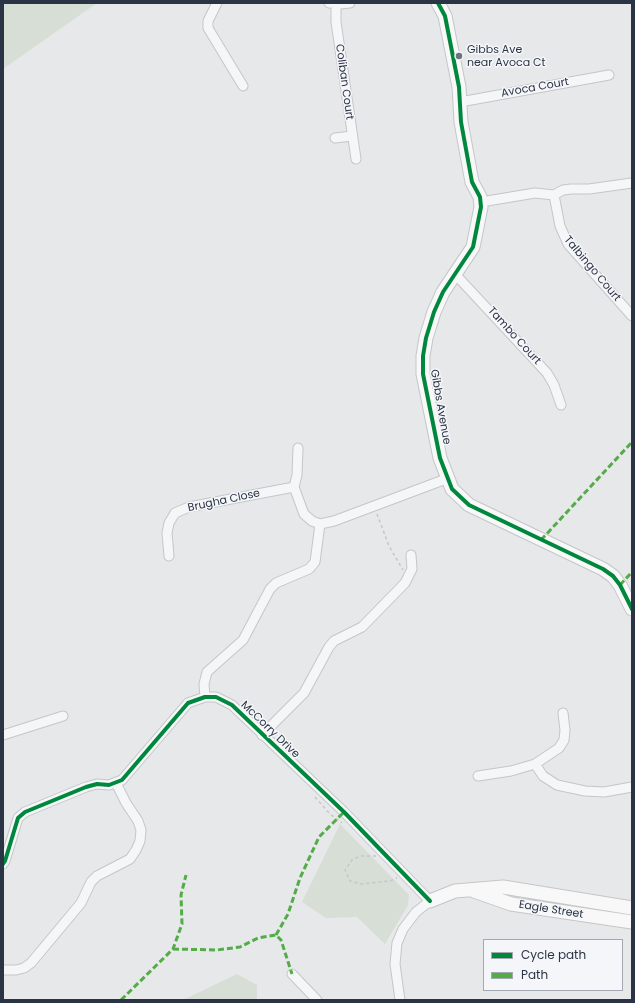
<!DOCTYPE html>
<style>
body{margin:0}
#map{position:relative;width:635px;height:1003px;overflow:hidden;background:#e6e8ea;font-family:Poppins,sans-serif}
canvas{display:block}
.frame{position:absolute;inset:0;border:4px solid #2b3445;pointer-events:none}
.legend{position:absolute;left:483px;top:939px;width:140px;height:52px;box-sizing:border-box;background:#f4f6f9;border:1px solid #a4a8b1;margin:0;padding:5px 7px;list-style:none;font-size:12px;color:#2b3445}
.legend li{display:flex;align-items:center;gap:8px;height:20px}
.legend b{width:20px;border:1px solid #a4a8b1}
</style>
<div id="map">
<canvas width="635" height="1003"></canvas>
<div class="frame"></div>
<ul class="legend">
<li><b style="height:5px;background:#00873e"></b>Cycle path</li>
<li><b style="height:5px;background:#54ac47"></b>Path</li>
</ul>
</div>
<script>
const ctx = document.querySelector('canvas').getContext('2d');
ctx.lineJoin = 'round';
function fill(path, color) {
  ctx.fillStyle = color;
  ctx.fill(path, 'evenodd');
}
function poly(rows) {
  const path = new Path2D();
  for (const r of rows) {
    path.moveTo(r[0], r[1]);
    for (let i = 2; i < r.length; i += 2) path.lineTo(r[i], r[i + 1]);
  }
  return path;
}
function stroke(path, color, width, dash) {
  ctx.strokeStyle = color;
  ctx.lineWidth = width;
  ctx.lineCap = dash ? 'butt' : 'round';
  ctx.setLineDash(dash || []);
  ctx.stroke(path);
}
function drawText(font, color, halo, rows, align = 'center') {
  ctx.font = font + ' Poppins,sans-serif';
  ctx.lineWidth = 3;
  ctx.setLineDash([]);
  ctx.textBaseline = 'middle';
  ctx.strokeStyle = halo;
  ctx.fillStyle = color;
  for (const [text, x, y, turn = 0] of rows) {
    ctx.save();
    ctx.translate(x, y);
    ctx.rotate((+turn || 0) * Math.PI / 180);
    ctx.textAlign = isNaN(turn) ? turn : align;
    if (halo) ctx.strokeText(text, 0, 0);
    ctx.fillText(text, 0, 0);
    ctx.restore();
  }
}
fill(poly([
 [3,3,97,3,3,69],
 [340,824,409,895,408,905,385,944,357,917,326,918,302,902],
 [237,974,257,985,257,1000,183,1000]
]), '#d6ded6');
const street = poly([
 [217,3,208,21,208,28,243,86],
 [329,3,340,4,350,3],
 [336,4,336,22,356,159],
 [460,102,609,75],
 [335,138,352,136],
 [554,195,560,226,568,244,632,316],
 [481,202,535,193,554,195,563,190,571,189,589,189,632,183],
 [455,274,547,373,554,385,561,405],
 [298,448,297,475,294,487,304,514,312,521,320,524,334,521,446,479],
 [169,556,167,533,169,523,175,513,189,507,294,487],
 [205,697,204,684,207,672,243,640,270,589,276,583,309,569,315,562,320,524],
 [3,735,63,716],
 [262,735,304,693,329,647,334,641,362,627,405,583,412,569,411,555],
 [535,764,543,776,557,785,585,791,604,792,632,787],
 [478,776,511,771,535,764,559,748,564,740,565,730,563,713],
 [3,864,5,861,18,818,25,812,86,787,97,784,109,785,122,780,188,703,205,697,216,697,232,705,344,812,430,901,416,912,403,929,397,943,395,964,400,1000],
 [3,970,16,970,24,968,31,963,81,903,91,882,97,876,130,859,136,850,140,841,141,830,138,821,126,803,116,783],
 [292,974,317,1000]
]);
const secondary = poly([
 [438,3,445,16,459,87,461,122,472,182,480,197,481,207,473,247,443,292,434,312,426,338,423,356,423,374,440,458,452,489,469,505,603,569,613,576,620,585,632,609],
 [474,891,511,904,632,922],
 [430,901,455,891,503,887,632,908]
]);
stroke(street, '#c4c6c8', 11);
stroke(secondary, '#c4c6c8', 15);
stroke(poly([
 [377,514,389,546,403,570],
 [315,797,330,814,342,823],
 [376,856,360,856,352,860,345,870,350,881,361,884,390,881,397,878]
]), '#c5c6ca', 1.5, [3, 3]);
stroke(street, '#f5f6f7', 9);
stroke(secondary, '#f8f8f8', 13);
stroke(poly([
 [541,540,632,442],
 [620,585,632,572],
 [276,935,288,914,300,878,319,837,344,812],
 [173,949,217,950,240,947,258,938,276,935,281,940,292,974],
 [121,1000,173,949,182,924,181,895,186,875]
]), '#54ac47', 3, [6, 3]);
stroke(poly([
 [438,3,445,16,459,87,461,122,472,182,480,197,481,207,473,247,443,292,434,312,426,338,423,356,423,374,440,458,452,489,469,505,603,569,613,576,620,585,632,609],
 [3,864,5,861,18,818,25,812,86,787,97,784,109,785,122,780,188,703,205,697,216,697,232,705,344,812,430,901]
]), '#00873e', 4);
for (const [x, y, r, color] of [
 [459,56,4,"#6c737f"]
]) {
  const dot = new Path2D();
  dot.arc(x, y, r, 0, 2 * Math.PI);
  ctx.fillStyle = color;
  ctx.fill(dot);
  stroke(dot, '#f4f6f9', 1.5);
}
drawText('11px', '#2b3445', '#f4f6f9', [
 ["Gibbs Ave",467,50],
 ["near Avoca Ct",467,63]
], 'left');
drawText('11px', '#2b3445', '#f4f6f9', [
 ["Coliban Court",344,82,82],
 ["Avoca Court",535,88,-10],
 ["Talbingo Court",592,269,50],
 ["Tambo Court",514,336,48],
 ["Gibbs Avenue",440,407,80],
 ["Brugha Close",224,501,-12],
 ["McCorry Drive",270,730,44],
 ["Eagle Street",551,910,9]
]);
</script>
